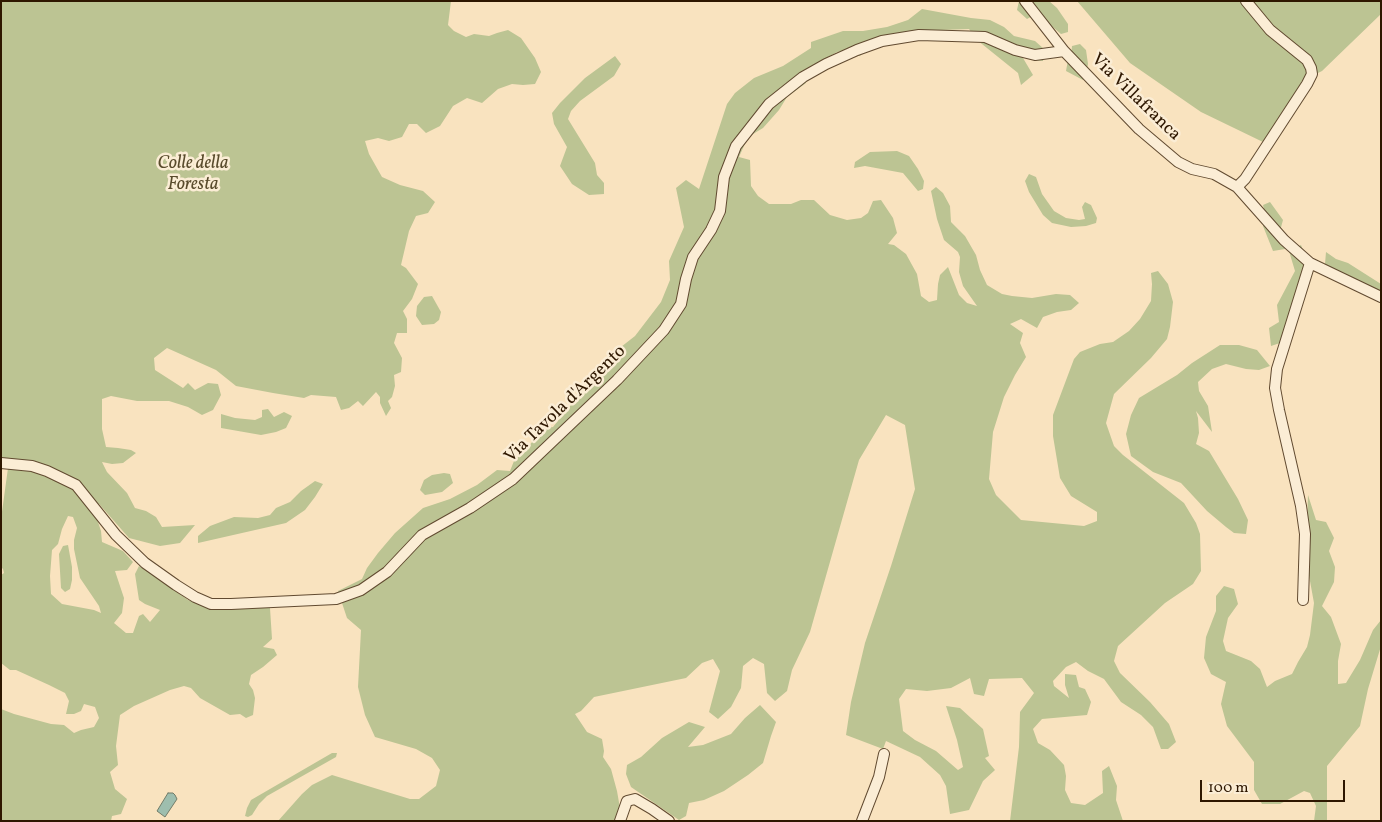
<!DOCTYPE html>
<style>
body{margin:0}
#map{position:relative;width:1382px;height:822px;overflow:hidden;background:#f9e3bf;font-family:Vollkorn,serif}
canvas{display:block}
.frame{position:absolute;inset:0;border:2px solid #2e1700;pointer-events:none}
.scale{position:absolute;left:1200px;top:780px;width:145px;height:22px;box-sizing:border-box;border:2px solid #2e1700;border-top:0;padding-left:6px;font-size:15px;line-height:18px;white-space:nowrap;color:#2e1700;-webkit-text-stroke:4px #fbedd5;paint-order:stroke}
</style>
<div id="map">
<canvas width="1382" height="822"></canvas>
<div class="frame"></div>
<div class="scale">100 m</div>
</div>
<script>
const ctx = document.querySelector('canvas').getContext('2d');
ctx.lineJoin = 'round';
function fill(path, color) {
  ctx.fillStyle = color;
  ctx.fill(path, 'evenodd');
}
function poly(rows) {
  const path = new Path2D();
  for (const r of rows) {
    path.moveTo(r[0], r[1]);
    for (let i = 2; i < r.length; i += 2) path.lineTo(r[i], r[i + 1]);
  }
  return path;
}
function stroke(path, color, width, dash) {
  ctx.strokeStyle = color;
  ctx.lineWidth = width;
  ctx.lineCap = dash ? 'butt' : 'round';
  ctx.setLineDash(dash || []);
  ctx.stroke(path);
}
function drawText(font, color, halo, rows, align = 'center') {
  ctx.font = font + ' Vollkorn,serif';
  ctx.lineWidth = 5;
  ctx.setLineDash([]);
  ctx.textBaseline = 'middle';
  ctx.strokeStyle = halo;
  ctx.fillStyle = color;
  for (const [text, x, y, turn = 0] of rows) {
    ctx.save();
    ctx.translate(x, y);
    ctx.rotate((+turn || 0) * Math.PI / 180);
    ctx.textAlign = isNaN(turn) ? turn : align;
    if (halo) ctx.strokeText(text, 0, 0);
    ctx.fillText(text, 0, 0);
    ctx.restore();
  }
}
fill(poly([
 [1,1,451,1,448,25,454,31,466,37,474,34,489,36,497,33,508,30,521,38,535,58,541,72,535,84,523,85,512,84,498,89,482,103,467,98,453,106,440,126,426,133,417,124,409,124,402,137,389,141,378,138,365,141,369,154,382,177,400,185,423,191,435,202,428,213,416,216,409,231,401,265,406,268,418,284,412,299,403,311,407,319,407,333,397,333,394,343,402,358,401,372,394,375,395,386,392,397,388,401,391,408,386,416,380,403,380,397,376,392,363,406,358,401,349,408,341,410,336,397,311,395,304,398,273,393,236,386,216,370,167,348,154,358,155,370,183,388,188,383,195,390,208,383,218,384,221,395,213,410,202,415,188,407,169,401,137,401,111,396,102,399,102,429,106,447,118,448,131,450,136,453,123,463,112,464,102,462,107,472,127,493,135,508,146,511,156,517,162,527,195,525,180,543,160,546,129,538,99,504,95,513,101,531,102,542,123,551,133,562,127,570,115,571,124,598,122,613,114,623,126,633,133,633,139,616,143,614,150,622,160,610,145,604,139,600,135,574,139,566,155,575,162,581,188,600,208,606,270,608,272,639,263,647,274,649,277,655,263,667,251,675,249,684,253,690,255,698,253,715,246,718,240,714,230,715,200,698,191,688,184,686,170,690,134,706,120,715,116,746,118,765,110,772,115,789,127,799,121,814,112,816,111,821,1,821,1,709,14,714,51,724,64,725,74,733,81,730,94,727,99,718,95,707,84,704,81,711,74,714,66,714,69,701,65,693,49,685,16,670,10,670,1,663,1,575,4,573,3,569,1,567,1,519,8,468,1,463],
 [68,516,73,517,77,528,74,540,74,549,80,578,99,606,101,613,94,610,62,604,51,594,50,576,52,550,58,544,62,529],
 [1019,1,1049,1,1057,8,1068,24,1068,32,1061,34,1048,23,1040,12,1027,19,1017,10],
 [1077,1,1381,1,1381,14,1322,71,1306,79,1263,142,1201,112,1130,63],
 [922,9,971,18,990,20,1004,27,1014,36,1035,41,1044,49,1043,61,1033,60,1026,54,1023,58,1033,75,1021,85,1018,73,977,40,969,29,914,31,869,44,860,56,846,50,837,52,808,70,806,83,787,97,779,110,763,128,748,137,739,157,750,160,751,186,758,196,769,204,791,204,801,200,814,200,830,215,847,220,861,218,868,213,873,201,881,200,893,218,897,233,888,244,894,245,906,254,917,274,921,296,929,302,937,300,938,284,940,275,948,267,959,295,967,303,977,306,963,286,959,272,960,257,958,252,944,240,937,219,931,191,936,187,943,193,950,206,951,222,965,236,976,255,980,270,987,285,1002,294,1012,296,1032,298,1056,294,1070,295,1079,303,1071,310,1057,312,1043,317,1037,328,1021,319,1010,324,1023,333,1020,343,1026,357,1015,375,1004,397,993,432,989,479,996,495,1021,520,1084,526,1097,521,1097,512,1071,496,1060,478,1053,436,1053,415,1074,359,1080,352,1100,344,1113,342,1129,331,1140,319,1151,301,1152,284,1151,273,1158,271,1168,284,1173,302,1170,327,1167,339,1151,358,1114,394,1106,423,1114,446,1123,455,1184,503,1196,523,1200,534,1201,571,1193,584,1165,603,1118,646,1114,661,1120,673,1150,702,1169,724,1176,742,1168,749,1161,749,1153,727,1141,715,1121,702,1104,679,1088,671,1076,662,1066,667,1053,681,1054,686,1069,698,1065,685,1065,674,1076,675,1079,687,1085,689,1091,702,1087,715,1042,719,1033,729,1038,743,1050,750,1064,765,1066,776,1065,790,1071,803,1085,805,1103,793,1102,771,1109,766,1117,786,1116,800,1123,821,1010,821,1019,747,1020,712,1034,693,1022,678,989,679,984,696,974,694,970,678,951,688,927,691,906,689,899,699,903,731,915,740,936,751,958,770,963,767,957,740,946,706,960,708,983,729,989,756,985,758,995,770,983,781,969,810,950,814,946,786,940,775,920,757,886,741,883,749,846,735,851,702,865,643,891,566,915,489,905,425,886,415,859,460,810,632,792,670,787,691,775,701,767,693,764,664,753,658,743,666,741,688,731,707,718,719,709,712,720,671,713,659,702,663,686,678,594,697,581,711,575,714,587,732,602,739,604,751,603,757,611,769,617,791,621,814,620,821,278,821,302,794,312,785,332,775,410,799,419,799,436,786,440,770,432,758,416,749,375,737,365,715,358,687,361,630,347,618,338,591,362,579,367,568,378,553,395,533,423,508,450,499,477,485,497,470,510,471,514,461,538,436,542,429,553,427,612,354,635,336,661,302,670,280,669,261,684,227,676,188,686,180,699,189,727,104,735,93,754,78,783,66,811,48,811,42,843,31,863,31,887,27,908,20],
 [1080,44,1086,50,1088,64,1086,74,1083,80,1066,71,1068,60,1071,56,1072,46],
 [615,56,621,64,614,76,580,101,571,111,568,119,595,163,597,175,604,183,604,194,589,195,572,184,560,166,567,147,554,124,552,113,560,103,585,78],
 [897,151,909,156,918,169,924,181,923,189,918,191,903,173,865,166,854,168,855,162,870,152],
 [1029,174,1036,177,1042,194,1054,211,1066,218,1079,220,1085,219,1082,207,1085,202,1091,205,1097,218,1096,223,1086,226,1071,227,1052,223,1043,215,1029,192,1025,181],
 [1270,202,1283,220,1280,231,1285,249,1273,251,1263,226,1265,213,1263,205],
 [1301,245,1307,261,1283,342,1271,346,1269,328,1279,322,1277,305,1295,271,1289,251],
 [1326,252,1336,259,1348,263,1381,284,1381,304,1371,294,1348,287,1340,282,1325,264],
 [432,296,441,312,439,320,434,324,422,325,416,316,417,306,424,297],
 [1220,345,1239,345,1257,350,1270,366,1259,370,1246,369,1226,364,1212,369,1198,382,1199,391,1208,406,1212,432,1196,411,1198,418,1199,433,1196,444,1209,451,1238,499,1248,520,1246,534,1234,533,1226,527,1207,511,1181,483,1153,472,1131,456,1126,434,1131,415,1139,398,1177,375,1192,363],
 [268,409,274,417,284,412,292,416,286,428,276,432,261,435,221,428,221,414,235,418,255,420,262,417,262,410],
 [444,473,450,474,453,483,442,492,425,495,420,490,424,480,432,475],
 [315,481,323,484,315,497,305,510,286,523,198,543,198,536,210,526,234,517,258,518,270,515,276,508,290,502,301,491],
 [1308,495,1316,520,1326,522,1334,538,1329,551,1335,567,1334,582,1322,606,1331,617,1341,644,1338,661,1338,684,1346,683,1360,660,1373,630,1381,620,1381,646,1368,689,1360,726,1327,766,1327,821,1314,821,1316,806,1310,793,1304,791,1280,804,1262,804,1254,790,1254,762,1227,726,1221,704,1226,682,1211,674,1204,658,1206,637,1216,611,1216,596,1224,586,1234,589,1238,604,1228,618,1223,641,1226,651,1251,661,1260,669,1267,687,1275,681,1292,674,1298,662,1307,647,1310,635,1314,603,1308,570,1307,524],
 [68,545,72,567,72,580,70,589,65,592,61,588,59,554,63,546],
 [760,705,776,722,771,736,763,763,748,775,724,791,704,800,689,803,686,816,679,820,631,787,626,774,627,765,641,757,662,738,689,722,705,727,688,747,703,745,731,734,745,718],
 [332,753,337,753,336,757,267,796,259,804,252,815,248,817,245,816,247,808,251,800]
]), '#bcc493');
const water = poly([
 [168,793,173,793,175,795,177,799,165,817,157,811,168,793]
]);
fill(water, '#9ebeae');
stroke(water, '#717b68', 1);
const street = poly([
 [1025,1,1064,51,1139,129,1178,162,1192,169,1214,174,1237,187,1284,240,1310,263,1381,297],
 [1237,187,1245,179,1307,84,1312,74,1311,68,1307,60,1270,30,1246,1],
 [1,463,32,466,47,471,76,485,116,535,145,563,176,585,195,597,211,604,231,604,336,599,361,590,387,572,422,535,470,508,513,479,617,380,664,330,681,304,686,279,693,257,711,230,720,211,724,177,736,146,769,104,803,77,826,64,857,50,882,41,919,35,985,37,1015,50,1035,55,1064,51],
 [1303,600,1305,534,1301,506,1279,410,1275,388,1277,369,1310,263],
 [620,821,627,801,635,799,652,809,669,821],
 [862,821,879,777,884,754]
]);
stroke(street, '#614a30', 12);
stroke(street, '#fbedd5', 10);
drawText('18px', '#2e1700', '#fbedd5', [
 ["Via Villafranca",1135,98,44],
 ["Via Tavola d'Argento",566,405,-44]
]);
drawText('italic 18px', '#594b2c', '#fbedd5', [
 ["Colle della",193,165],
 ["Foresta",193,186]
]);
</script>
